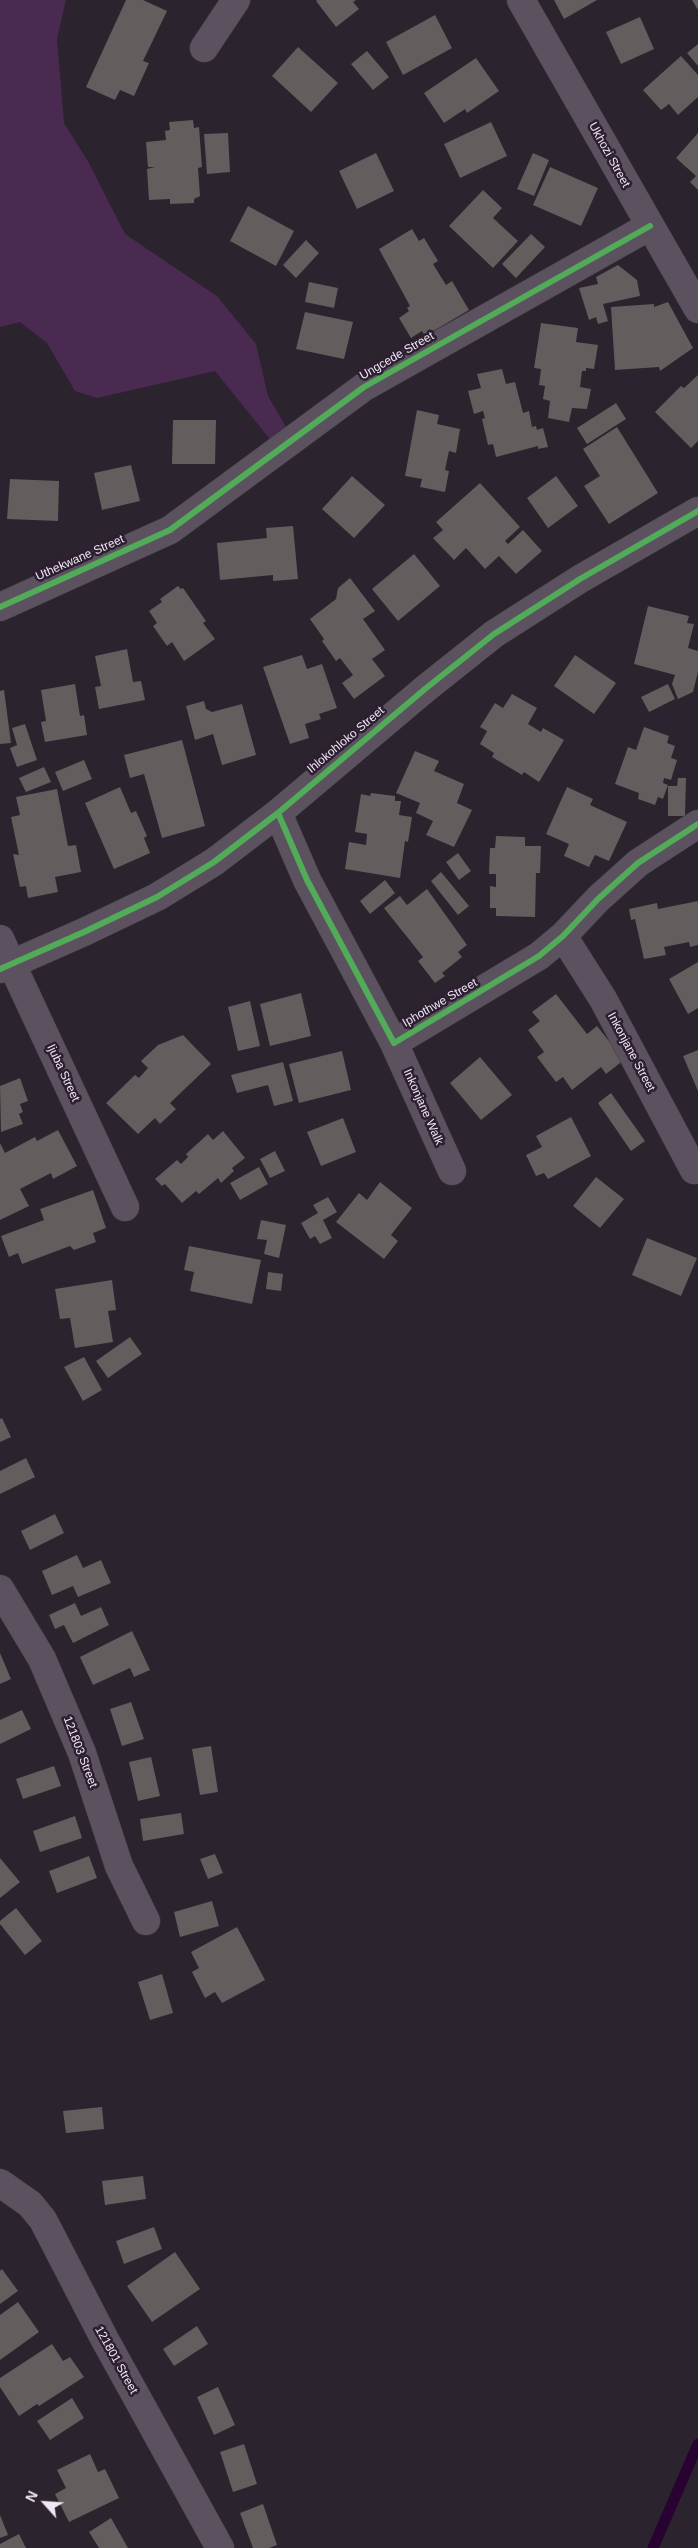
<!DOCTYPE html>
<style>
body{margin:0}
#map{position:relative;width:698px;height:2548px;overflow:hidden;background:#2b232d;font-family:Helvetica,sans-serif}
canvas{display:block}
.north{position:absolute;left:20px;top:2478px;width:50px;height:50px;-webkit-text-stroke:4px #2d1f31;paint-order:stroke;rotate:296deg;font-size:14px;font-weight:700;line-height:20px;text-align:center;color:#f0e7f3}
.north::after{content:'';display:block;margin:auto;width:18px;height:22px;background:#f0e7f3;clip-path:polygon(50% 0,100% 100%,50% 72%,0 100%)}
</style>
<div id="map">
<canvas width="698" height="2548"></canvas>
<div class="north">N</div>
</div>
<script>
const ctx = document.querySelector('canvas').getContext('2d');
ctx.lineJoin = 'round';
function fill(path, color) {
  ctx.fillStyle = color;
  ctx.fill(path, 'evenodd');
}
function poly(rows) {
  const path = new Path2D();
  for (const r of rows) {
    path.moveTo(r[0], r[1]);
    for (let i = 2; i < r.length; i += 2) path.lineTo(r[i], r[i + 1]);
  }
  return path;
}
function stroke(path, color, width, dash) {
  ctx.strokeStyle = color;
  ctx.lineWidth = width;
  ctx.lineCap = dash ? 'butt' : 'round';
  ctx.setLineDash(dash || []);
  ctx.stroke(path);
}
function drawText(font, color, halo, rows, align = 'center') {
  ctx.font = font + ' Helvetica,sans-serif';
  ctx.lineWidth = 5;
  ctx.setLineDash([]);
  ctx.textBaseline = 'middle';
  ctx.strokeStyle = halo;
  ctx.fillStyle = color;
  for (const [text, x, y, turn = 0] of rows) {
    ctx.save();
    ctx.translate(x, y);
    ctx.rotate((+turn || 0) * Math.PI / 180);
    ctx.textAlign = isNaN(turn) ? turn : align;
    if (halo) ctx.strokeText(text, 0, 0);
    ctx.fillText(text, 0, 0);
    ctx.restore();
  }
}
fill(poly([
 [0,0,66,0,57,39,64,123,89,163,125,234,217,296,256,344,268,396,292,437,277,448,215,371,97,398,75,391,47,343,20,322,0,327]
]), '#4a2a51');
stroke(poly([
 [653,2548,698,2444]
]), '#280331', 11);
fill(poly([
 [126,0,143,0,167,11,143,61,149,63,134,96,120,90,115,100,86,87],
 [317,0,356,0,353,2,359,9,336,27,316,1],
 [554,0,597,0,564,19],
 [692,0,698,0,698,10],
 [435,15,452,48,403,75,386,42],
 [640,17,654,49,621,64,606,32],
 [698,44,698,66,687,53],
 [298,47,338,83,311,112,272,76],
 [367,51,389,77,373,90,351,64],
 [681,56,698,75,698,97,678,115,669,104,661,110,643,90],
 [476,58,499,91,467,113,465,109,444,123,424,93],
 [193,120,194,128,199,127,202,167,198,168,200,196,194,199,194,203,170,204,170,199,149,200,147,169,155,167,148,167,146,142,166,140,165,131,170,130,169,122],
 [491,122,507,156,460,178,444,144],
 [228,133,230,172,207,174,204,134],
 [698,133,698,190,690,182,696,176,676,158],
 [376,153,394,191,357,209,339,171],
 [533,153,549,160,534,196,517,189],
 [550,167,598,188,581,226,533,205],
 [483,190,502,208,493,218,518,241,493,268,449,226],
 [248,206,294,231,276,266,230,241],
 [412,229,419,241,424,238,438,261,433,264,446,285,452,281,469,310,425,336,422,331,411,338,399,318,409,311,407,308,410,306,379,249],
 [531,234,545,247,516,278,502,264],
 [306,240,319,253,296,278,283,265],
 [618,265,637,280,640,296,603,304,608,321,598,324,596,317,589,320,579,288,598,284,596,277],
 [309,282,338,288,334,308,305,302],
 [668,302,693,348,660,371,659,367,615,370,611,307,654,304,654,307],
 [305,312,353,322,344,359,296,349],
 [541,323,578,328,576,342,598,345,594,369,586,368,586,371,582,371,580,387,591,389,587,409,572,408,569,422,548,418,550,401,543,399,545,386,539,385,541,369,534,368],
 [502,369,506,384,515,382,523,413,529,411,532,427,536,426,537,430,543,428,548,447,538,449,538,446,496,457,493,444,488,445,482,419,485,418,483,411,474,414,468,391,481,388,477,374],
 [698,375,698,441,691,448,655,412,681,386,684,388],
 [616,403,626,419,587,444,577,428],
 [417,410,439,415,437,424,460,429,456,453,449,451,445,470,449,471,445,492,420,487,422,479,405,476],
 [173,420,216,420,215,464,172,464],
 [617,427,658,493,609,524,584,486,600,476,583,449],
 [131,465,140,501,102,510,94,473],
 [352,476,385,505,354,538,322,509],
 [556,476,578,506,548,528,527,498],
 [10,479,59,481,58,521,7,519],
 [480,483,520,527,505,541,508,544,523,530,542,551,516,574,499,556,485,569,466,548,454,560,433,538,443,530,436,522],
 [293,526,298,579,273,581,273,575,220,580,217,543,267,538,266,528],
 [414,554,440,586,398,621,372,589],
 [350,578,375,611,363,619,385,650,372,659,385,676,354,699,342,683,353,675,340,658,336,661,322,641,324,639,310,619,336,599,338,588],
 [178,586,181,589,183,588,206,621,203,623,215,639,184,661,172,642,167,646,153,626,157,623,149,611,162,602,160,599],
 [648,606,689,616,687,623,694,624,688,648,698,651,698,672,693,692,678,699,672,684,675,675,634,664],
 [127,649,133,682,141,681,145,700,99,709,95,687,101,686,95,656],
 [302,655,307,669,322,664,337,708,319,714,321,719,305,724,309,738,290,744,263,667],
 [575,655,616,683,594,714,554,686],
 [75,684,80,716,84,715,87,735,45,742,41,722,46,721,41,690],
 [668,684,675,699,649,712,641,697],
 [4,690,11,743,0,744,0,691],
 [512,694,537,708,528,724,541,732,543,728,564,740,539,782,524,772,522,775,492,757,494,753,480,744,487,731,480,727,495,703,503,708],
 [204,701,206,709,212,712,242,704,256,755,222,765,213,734,195,740,186,706],
 [25,724,37,760,17,767,10,748,17,745,12,728],
 [644,727,669,736,667,743,675,746,671,758,677,760,671,780,664,778,663,783,668,785,663,799,658,797,655,805,638,799,639,793,615,784,628,747,636,750],
 [182,740,205,826,162,838,144,774,130,778,124,755],
 [415,751,439,761,434,771,464,784,457,803,472,810,454,847,426,835,433,821,416,813,420,803,396,793],
 [84,760,92,779,63,791,55,772],
 [44,767,51,782,26,792,19,778],
 [678,778,686,778,685,816,668,816,668,786,677,786],
 [120,787,131,813,136,811,147,836,144,838,150,853,114,869,85,803],
 [567,787,593,799,590,805,627,822,609,861,595,855,589,867,564,856,569,844,546,834],
 [57,789,68,846,76,845,81,872,55,877,58,892,28,898,26,886,20,887,13,854,19,855,11,817,20,815,16,797],
 [371,793,395,796,395,801,401,801,399,815,412,817,408,842,405,841,400,878,345,869,349,842,366,845,367,834,355,832,361,794,370,796],
 [496,836,525,837,525,846,541,846,540,873,536,873,535,917,496,916,496,908,490,908,490,886,496,887,496,874,489,874,490,848,495,848],
 [458,853,471,871,459,880,446,862],
 [441,872,469,906,458,915,431,881],
 [385,880,395,893,370,914,360,901],
 [427,889,467,945,458,952,462,957,442,973,445,976,435,983,418,961,423,957,384,908,400,896,407,905],
 [698,901,698,945,690,947,689,942,664,947,666,955,644,959,635,919,631,920,629,909,657,903,658,909],
 [698,962,698,1008,688,1014,669,979],
 [301,993,311,1036,270,1046,260,1004],
 [556,994,587,1034,597,1026,624,1060,606,1074,601,1067,572,1090,563,1077,556,1082,537,1057,544,1052,528,1030,540,1021,532,1012],
 [250,1001,260,1046,238,1051,228,1007],
 [183,1035,211,1064,170,1103,176,1109,160,1124,155,1118,138,1134,106,1103,135,1075,139,1078,148,1068,141,1061,158,1045],
 [698,1050,698,1091,683,1056],
 [342,1051,351,1090,299,1103,289,1064],
 [480,1057,512,1095,481,1120,450,1083],
 [283,1062,293,1101,274,1106,268,1085,237,1093,231,1075],
 [20,1078,28,1101,20,1104,23,1112,19,1114,23,1124,1,1132,0,1086],
 [611,1093,645,1141,631,1151,598,1103],
 [571,1117,591,1156,548,1179,544,1173,536,1176,526,1155,542,1147,536,1136],
 [343,1118,356,1152,321,1166,307,1132],
 [58,1130,77,1166,53,1179,51,1173,20,1189,29,1206,0,1220,0,1143,5,1153,35,1137,37,1141],
 [223,1131,245,1158,232,1168,234,1171,221,1183,218,1178,199,1194,196,1191,182,1203,165,1184,162,1186,155,1179,177,1160,181,1164,188,1157,186,1154,208,1134,213,1140],
 [275,1151,285,1171,270,1178,260,1159],
 [259,1167,268,1184,240,1200,230,1183],
 [596,1177,624,1199,600,1228,573,1206],
 [380,1182,412,1208,391,1235,398,1241,384,1259,336,1222,359,1193,367,1200],
 [93,1190,106,1228,93,1233,96,1242,74,1250,70,1246,22,1264,18,1253,9,1257,1,1236,44,1220,40,1209],
 [328,1197,337,1212,323,1220,332,1238,320,1244,315,1236,310,1239,301,1223,318,1213,313,1205],
 [261,1220,286,1225,279,1258,264,1254,267,1240,257,1239],
 [647,1238,697,1258,681,1296,632,1275],
 [189,1246,261,1260,252,1304,190,1291,194,1272,184,1270],
 [268,1272,283,1274,281,1291,266,1289],
 [112,1280,116,1310,108,1311,113,1342,75,1348,70,1318,60,1319,55,1289],
 [130,1337,142,1354,108,1378,96,1361],
 [84,1357,102,1390,83,1401,64,1367],
 [2,1418,11,1437,0,1442,0,1419],
 [26,1458,35,1477,0,1494,0,1471],
 [55,1514,64,1533,30,1550,21,1531],
 [77,1555,83,1568,101,1560,111,1583,78,1597,73,1586,52,1595,42,1571],
 [75,1603,81,1616,101,1607,109,1625,73,1643,64,1625,55,1629,49,1615],
 [132,1631,150,1670,134,1677,130,1668,93,1685,80,1657],
 [0,1653,11,1679,0,1684],
 [131,1702,144,1739,122,1746,110,1709],
 [22,1710,31,1729,0,1744,0,1720],
 [211,1746,218,1792,200,1795,192,1749],
 [151,1757,160,1796,138,1801,129,1762],
 [54,1766,61,1786,23,1799,16,1779],
 [181,1813,184,1834,143,1841,140,1819],
 [75,1816,82,1838,40,1852,33,1831],
 [215,1854,223,1873,208,1879,200,1859],
 [89,1856,97,1878,57,1893,49,1871],
 [0,1858,20,1882,0,1898],
 [212,1901,219,1926,180,1937,174,1912],
 [16,1908,42,1941,25,1955,0,1924,0,1921],
 [237,1927,265,1980,222,2003,215,1992,205,1998,192,1972,199,1968,191,1952],
 [162,1974,173,2013,150,2020,138,1982],
 [102,2107,104,2129,66,2133,63,2111],
 [143,2176,146,2199,105,2205,102,2181],
 [154,2227,162,2249,124,2264,116,2241],
 [175,2252,200,2289,152,2322,127,2286],
 [2,2269,18,2291,0,2304,0,2271],
 [18,2302,39,2332,0,2360,0,2315],
 [197,2326,208,2344,174,2366,163,2349],
 [52,2344,63,2361,70,2357,84,2377,39,2406,37,2404,19,2416,0,2387,0,2378],
 [218,2387,235,2425,214,2435,197,2397],
 [72,2398,84,2418,50,2440,37,2421],
 [244,2444,257,2484,233,2492,220,2452],
 [90,2454,98,2472,105,2469,119,2498,69,2522,55,2494,66,2488,57,2470],
 [263,2504,277,2545,269,2548,253,2548,240,2513],
 [0,2515,8,2535,0,2538],
 [111,2518,128,2548,99,2548,89,2532],
 [19,2534,26,2548,0,2548,0,2544]
]), '#635d5d');
const minor = poly([
 [521,0,698,309],
 [204,48,236,0],
 [0,607,170,530,364,387,650,226],
 [278,813,307,880,394,1043,539,956,563,936,598,899,638,863,698,824],
 [563,936,603,999,694,1170],
 [0,939,125,1207],
 [0,969,84,932,157,897,214,862,278,813,425,689,494,634,580,579,698,511],
 [394,1043,452,1171],
 [0,1589,42,1659,82,1753,119,1866,146,1921],
 [0,2183,30,2204,43,2220,104,2338,220,2548]
]);
stroke(minor, '#463f48', 29);
stroke(minor, '#5c525f', 28);
stroke(poly([
 [0,607,170,530,364,387,650,226],
 [278,813,307,880,394,1043,539,956,563,936,598,899,638,863,698,824],
 [0,969,84,932,157,897,214,862,278,813,425,689,494,634,580,579,698,511]
]), '#51ab58', 6);
drawText('12px', '#f0e7f3', '#2d1f31', [
 ["Ukhozi Street",609,155,61],
 ["Ungcede Street",397,356,-30],
 ["Uthekwane Street",80,558,-24],
 ["Ihlokohloko Street",346,740,-40],
 ["Iphothwe Street",440,1003,-30],
 ["Inkonjane Street",631,1052,62],
 ["Ijuba Street",63,1073,65],
 ["Inkonjane Walk",423,1107,66],
 ["121803 Street",80,1752,69],
 ["121801 Street",116,2360,61]
]);
</script>
